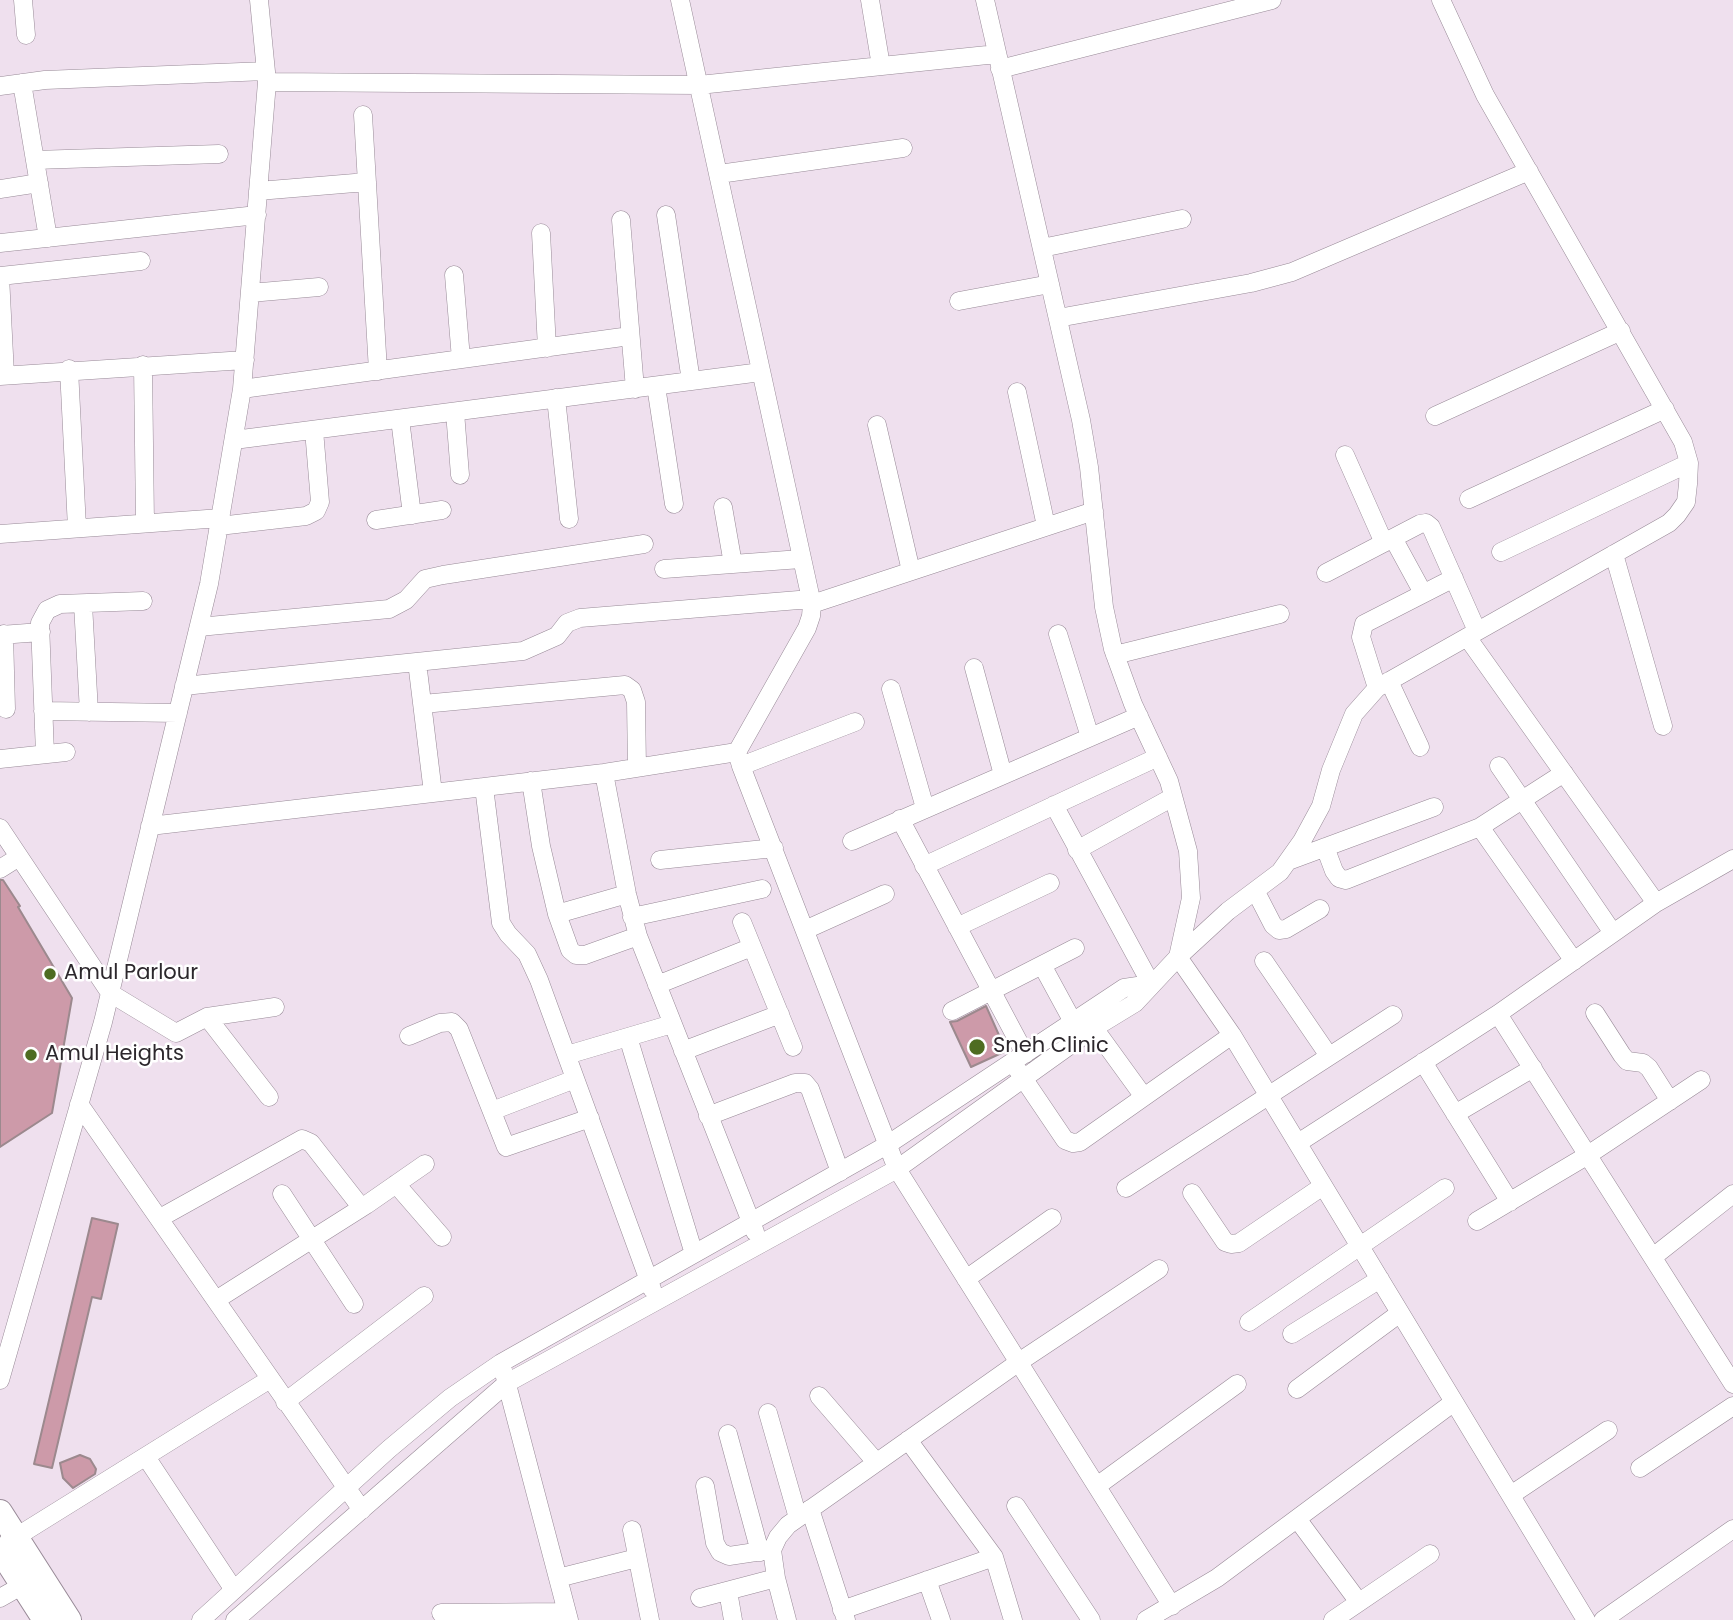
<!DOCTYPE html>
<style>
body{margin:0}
canvas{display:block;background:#efe0ee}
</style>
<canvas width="1733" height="1620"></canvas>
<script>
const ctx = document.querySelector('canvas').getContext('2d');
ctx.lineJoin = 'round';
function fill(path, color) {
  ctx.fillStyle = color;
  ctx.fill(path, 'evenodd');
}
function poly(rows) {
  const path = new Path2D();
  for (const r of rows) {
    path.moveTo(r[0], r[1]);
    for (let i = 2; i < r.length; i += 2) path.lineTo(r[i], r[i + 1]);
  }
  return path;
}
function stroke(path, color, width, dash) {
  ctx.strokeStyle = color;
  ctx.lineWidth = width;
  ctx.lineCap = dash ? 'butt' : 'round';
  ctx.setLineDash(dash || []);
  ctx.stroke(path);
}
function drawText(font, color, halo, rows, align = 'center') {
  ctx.font = font + ' Poppins,sans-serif';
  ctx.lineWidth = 5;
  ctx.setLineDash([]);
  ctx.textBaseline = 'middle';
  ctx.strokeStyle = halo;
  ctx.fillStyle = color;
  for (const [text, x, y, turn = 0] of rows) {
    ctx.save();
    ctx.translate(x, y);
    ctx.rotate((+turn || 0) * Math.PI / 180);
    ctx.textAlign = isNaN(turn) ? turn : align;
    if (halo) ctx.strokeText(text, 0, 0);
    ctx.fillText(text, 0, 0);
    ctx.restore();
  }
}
const building = poly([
 [0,880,3,880,20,906,18,907,72,998,52,1113,0,1147,0,880],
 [986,1006,1006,1051,971,1067,950,1022,957,1021,986,1006],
 [92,1218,118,1224,101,1299,92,1297,52,1468,34,1464,92,1218],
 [80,1455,90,1459,96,1469,95,1474,73,1488,63,1478,60,1463,80,1455]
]);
fill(building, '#cd9aa9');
stroke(building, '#9c898e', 2);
const minor = poly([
 [23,0,26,35],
 [680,0,812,604,811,616,807,628,737,752,741,766,897,1169,1172,1606],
 [870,0,881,66],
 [985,0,1081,420,1089,467,1104,607,1113,649,1133,704,1169,781,1188,851,1191,898,1178,957,1232,1035,1586,1620],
 [1000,69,1272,0],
 [267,82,699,85,997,54],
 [22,83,48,238],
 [0,86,45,80,266,71],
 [363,115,378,371],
 [35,160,219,154],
 [719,174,903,148],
 [0,189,39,183],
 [258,191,367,182],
 [666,215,691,381],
 [621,220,635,389],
 [541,233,547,348],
 [0,243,257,215],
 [1042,248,1182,219],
 [454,275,461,359],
 [0,276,141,261],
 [0,276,5,375],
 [250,293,319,287],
 [959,301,1050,284],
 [1058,318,1251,283,1292,272,1529,171],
 [143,365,145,523],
 [69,369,77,528],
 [0,376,245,360],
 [656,386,674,504],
 [242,389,630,336],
 [1017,392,1046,526],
 [556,398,569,519],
 [455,412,460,475],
 [1435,416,1621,331],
 [400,419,412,515],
 [877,425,911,571],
 [234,440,761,372],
 [1345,455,1384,543],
 [1469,499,1665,409],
 [723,507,733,564],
 [376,520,442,510],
 [219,526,306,516,316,511,320,502,314,430],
 [0,534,221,518],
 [1393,538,1423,593],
 [1501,552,1689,463],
 [1614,554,1663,726],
 [664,569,801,559],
 [1326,573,1420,524,1426,523,1431,527,1477,631],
 [83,604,89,712],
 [812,604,1094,511],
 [199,627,389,609,406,600,425,579,443,575,644,544],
 [4,634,6,709],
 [1058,634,1090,737],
 [0,635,41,632],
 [1115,655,1280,614],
 [417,662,433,793],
 [974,668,1003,775],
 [1389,681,1420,747],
 [184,686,523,651,557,636,567,623,580,618,811,599],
 [1377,688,1361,637,1364,624,1454,578],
 [891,689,925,808],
 [423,704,625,685,632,690,636,702,637,768],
 [43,711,178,713],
 [45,754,40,623,47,610,60,604,143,601],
 [0,759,66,752],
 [741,766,855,722],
 [1499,766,1613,933],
 [604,773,627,894,638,936,755,1232],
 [531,781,541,846,557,914,570,950,576,955,585,955,638,936],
 [484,787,501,923,508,934,527,954,539,980,652,1289],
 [1054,805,1151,984],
 [900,819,1025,1054],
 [150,826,604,773,737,752],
 [1480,827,1574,961],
 [0,828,110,993,176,1033,207,1017,275,1007],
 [852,841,1139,716],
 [1325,847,1334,871,1339,878,1346,880,1480,827,1564,773],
 [1077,850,1173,797],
 [660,860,774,848],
 [1288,861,1434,807],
 [924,866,1158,757],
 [0,869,19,857],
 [1256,892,1273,925,1279,930,1286,929,1320,909],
 [1656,903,1733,859],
 [557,914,627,894],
 [632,917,762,889],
 [742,922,793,1047],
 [957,927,1050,883],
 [805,930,885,894],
 [1264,961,1329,1056],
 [1042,965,1073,1022],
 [657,985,752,947],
 [952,1011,1075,948],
 [1595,1013,1622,1055,1627,1061,1643,1063,1649,1068,1670,1101],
 [1498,1014,1733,1384],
 [207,1017,269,1097],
 [1094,1028,1144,1097],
 [409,1036,440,1023,452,1022,459,1029,506,1147,590,1118],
 [628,1037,694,1254],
 [683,1051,780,1014],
 [567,1055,672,1024],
 [1423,1062,1510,1202],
 [1017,1069,1065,1140,1073,1143,1080,1142,1232,1035],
 [79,1104,362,1510],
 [492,1111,575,1079],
 [1455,1114,1533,1068],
 [708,1116,795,1083,805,1083,810,1089,840,1172],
 [1298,1143,1498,1014,1656,903,1467,637],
 [396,1184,442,1237],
 [1126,1188,1393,1015],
 [1192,1193,1225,1242,1231,1244,1239,1243,1323,1186],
 [282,1194,354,1304],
 [160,1218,302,1139,311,1143,361,1207],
 [1477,1221,1588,1155,1701,1080],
 [1653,1257,1733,1194],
 [966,1279,1052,1218],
 [216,1300,366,1205,425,1164],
 [1249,1322,1445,1188],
 [1292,1334,1380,1279],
 [504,1373,569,1620],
 [0,1380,103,1022,209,584,242,389,267,82,259,0],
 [1297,1389,1400,1313],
 [819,1396,876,1462],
 [285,1402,424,1296],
 [768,1413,798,1518],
 [728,1434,760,1552],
 [908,1440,994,1557,1013,1620],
 [146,1457,234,1590],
 [1640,1468,1733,1406],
 [705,1486,715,1543,720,1552,729,1556,769,1550],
 [1097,1486,1237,1384],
 [1511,1495,1608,1430],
 [1016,1506,1091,1620],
 [810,1509,846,1620],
 [1298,1520,1358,1601],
 [632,1530,650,1620],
 [8,1542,270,1379],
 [558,1578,637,1558],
 [927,1580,941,1620],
 [728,1591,733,1620],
 [0,1598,23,1585],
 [700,1598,776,1578],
 [842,1610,994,1557],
 [441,1613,567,1612],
 [201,1620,389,1449,450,1398,501,1363,887,1145,1124,988,1151,984],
 [235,1620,507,1383,897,1169,1094,1028,1135,1003,1178,957,1228,911,1280,872,1302,841,1321,806,1331,770,1354,714,1377,688,1669,523,1677,515,1686,502,1688,484,1689,463,1683,442,1485,95,1441,0],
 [787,1620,776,1578,772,1550,778,1537,788,1525,1019,1362,1159,1269],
 [1146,1620,1217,1578,1454,1402],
 [1333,1620,1430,1554],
 [1603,1620,1733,1529]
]);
const highway = poly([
 [0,1512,69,1620],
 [0,1550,45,1620]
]);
stroke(minor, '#988a97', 19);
stroke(highway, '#988a97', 26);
stroke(minor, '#fff', 18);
stroke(highway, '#fff', 24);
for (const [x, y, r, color] of [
 [50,974,7,"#4e6c21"],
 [977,1047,9,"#4e6c21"],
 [31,1055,7,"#4e6c21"]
]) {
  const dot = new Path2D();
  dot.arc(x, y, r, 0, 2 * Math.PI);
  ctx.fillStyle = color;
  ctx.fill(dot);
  stroke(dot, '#fff', 2.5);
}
drawText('21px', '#2c272c', '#fff', [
 ["Amul Parlour",64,974],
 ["Sneh Clinic",993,1047],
 ["Amul Heights",45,1055]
], 'left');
</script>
